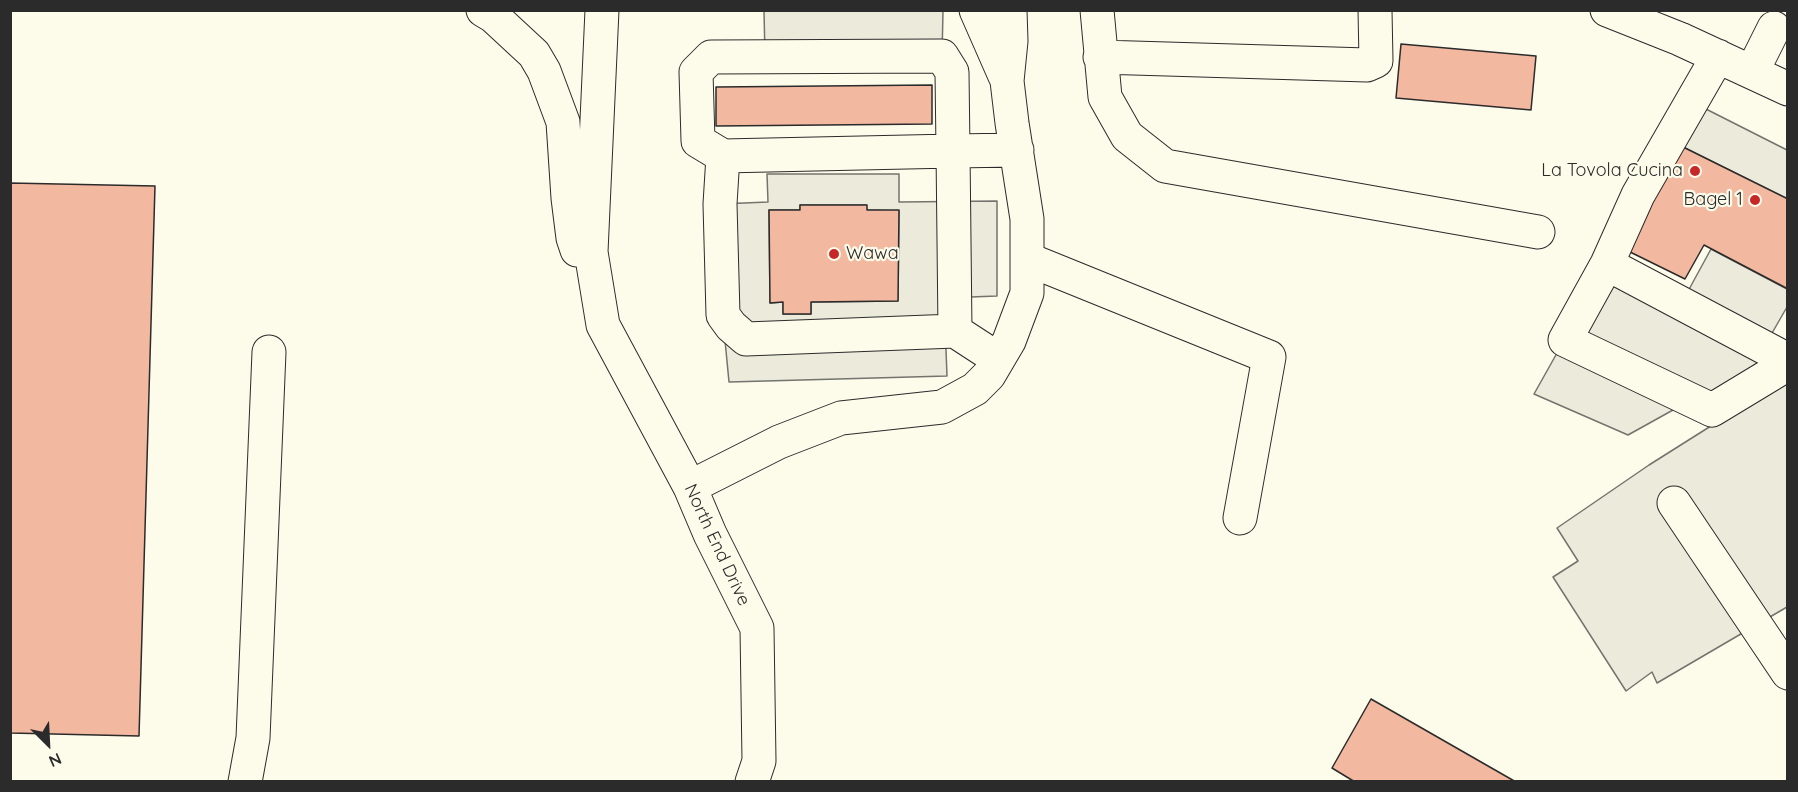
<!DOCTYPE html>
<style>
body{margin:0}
#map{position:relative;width:1798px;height:792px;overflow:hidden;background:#fdfbea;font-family:Quicksand,sans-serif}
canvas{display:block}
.frame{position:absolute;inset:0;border:12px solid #2b2b2b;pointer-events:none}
.north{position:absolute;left:18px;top:714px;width:60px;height:60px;-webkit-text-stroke:4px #fdfbea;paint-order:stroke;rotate:156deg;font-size:16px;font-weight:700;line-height:24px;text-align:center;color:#2b2b2b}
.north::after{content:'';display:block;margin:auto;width:21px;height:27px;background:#2b2b2b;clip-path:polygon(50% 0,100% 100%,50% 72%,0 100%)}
</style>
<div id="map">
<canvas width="1798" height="792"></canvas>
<div class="frame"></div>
<div class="north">N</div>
</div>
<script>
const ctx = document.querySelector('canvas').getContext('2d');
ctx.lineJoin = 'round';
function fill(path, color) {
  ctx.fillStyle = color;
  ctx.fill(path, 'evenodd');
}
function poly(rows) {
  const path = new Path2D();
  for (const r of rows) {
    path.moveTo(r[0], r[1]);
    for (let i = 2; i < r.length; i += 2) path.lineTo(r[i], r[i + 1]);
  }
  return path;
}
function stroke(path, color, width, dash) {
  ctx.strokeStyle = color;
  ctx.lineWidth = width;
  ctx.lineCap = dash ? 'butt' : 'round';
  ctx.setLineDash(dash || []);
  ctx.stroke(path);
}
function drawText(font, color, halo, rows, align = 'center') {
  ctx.font = font + ' Quicksand,sans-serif';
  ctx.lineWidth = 4.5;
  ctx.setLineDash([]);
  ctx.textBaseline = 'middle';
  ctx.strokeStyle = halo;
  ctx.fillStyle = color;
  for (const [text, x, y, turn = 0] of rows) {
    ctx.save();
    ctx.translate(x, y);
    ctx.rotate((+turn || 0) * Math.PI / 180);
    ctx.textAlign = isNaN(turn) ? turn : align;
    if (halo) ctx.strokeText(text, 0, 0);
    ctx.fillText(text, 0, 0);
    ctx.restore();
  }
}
const parking = poly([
 [764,11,943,11,942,56,765,56,764,11],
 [1700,106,1787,150,1787,199,1679,145,1700,106],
 [767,174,899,174,899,202,997,201,997,296,944,298,947,376,729,382,721,299,720,204,768,202,767,174],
 [800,205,866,205,867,210,899,211,898,301,811,302,811,314,783,314,783,302,770,303,769,210,800,210,800,205],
 [1711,249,1787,289,1787,307,1764,347,1787,360,1691,400,1628,435,1534,394,1607,264,1681,304,1711,249],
 [1787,378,1787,607,1657,683,1652,672,1626,691,1553,577,1578,561,1557,528,1649,465,1787,378]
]);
fill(parking, '#eceadb');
stroke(parking, '#74746e', 1.5);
const building = poly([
 [1401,44,1536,56,1531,110,1396,98,1401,44],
 [932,85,932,124,716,126,716,87,932,85],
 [1679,145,1788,199,1788,289,1704,245,1685,279,1626,250,1679,145],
 [10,183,155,186,139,736,10,733,10,183],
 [800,205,867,205,867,210,899,210,898,301,811,302,811,314,783,314,783,302,770,303,769,210,800,210,800,205],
 [1371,699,1516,782,1355,782,1332,768,1371,699]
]);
fill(building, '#f2b8a0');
stroke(building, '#2b2b2b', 1.5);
const minor = poly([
 [483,10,493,16,534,54,544,71,563,122,568,198,573,238,577,250],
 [602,10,591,252,603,325,690,487,710,534,757,628,759,761,752,782],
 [976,10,1005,76],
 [1097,10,1105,97,1127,136,1165,166,1538,232],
 [1607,10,1680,39,1788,89],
 [1718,56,1638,195,1607,264,1565,340,1712,410,1788,364],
 [1100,57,1367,65,1376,61,1375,10],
 [1752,72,1774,28],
 [723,156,698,141,696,72,711,57,942,56,952,72,953,151,1017,150],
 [1027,259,1269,357,1240,518],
 [1607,264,1788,360],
 [955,331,953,151,723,156,720,204,723,315,731,326,746,339,955,331,998,359],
 [690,487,779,442,841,418,942,407,975,389,989,375,1009,341,1027,293,1027,219,1012,123,1007,81,1011,41,1010,10],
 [1674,503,1788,673],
 [245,782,253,738,269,352]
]);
stroke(minor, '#2b2b2b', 35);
stroke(minor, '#fdfbea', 33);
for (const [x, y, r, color] of [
 [1695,171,6,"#c62828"],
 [1755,200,6,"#c62828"],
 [834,254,6,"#c62828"]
]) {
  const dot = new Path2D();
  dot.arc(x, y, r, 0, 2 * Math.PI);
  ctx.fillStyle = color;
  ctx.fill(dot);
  stroke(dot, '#fdfbea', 2);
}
drawText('18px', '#2b2b2b', '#fdfbea', [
 ["La Tovola Cucina",1683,171],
 ["Bagel 1",1743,200],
 ["Wawa",846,254,"left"]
], 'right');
drawText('18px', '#2b2b2b', '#fdfbea', [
 ["North End Drive",717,545,65]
]);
</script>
